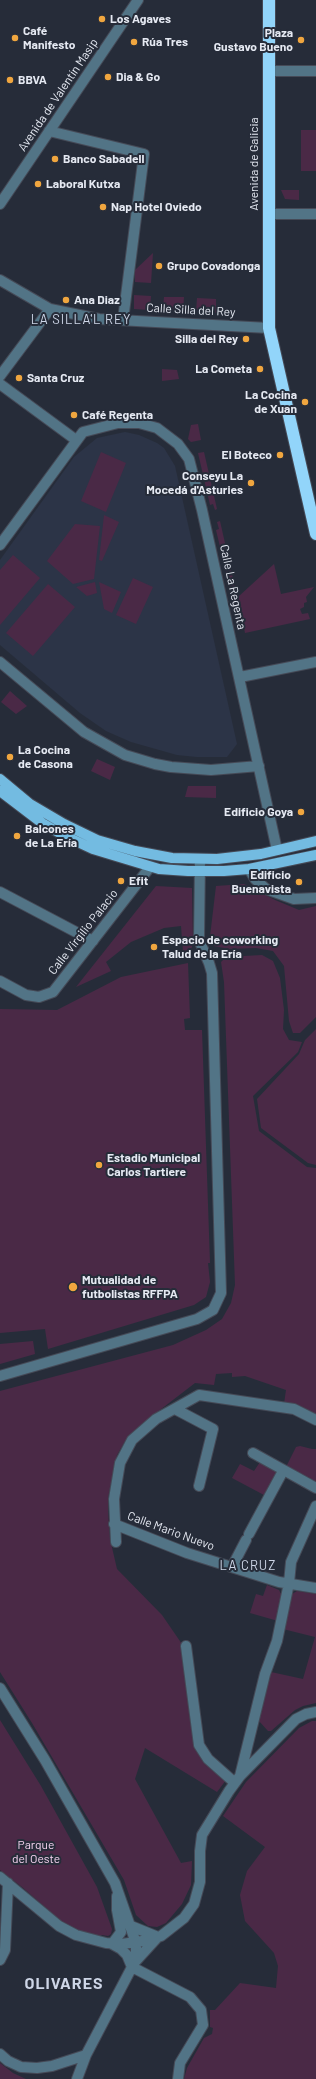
<!DOCTYPE html>
<meta charset="utf-8">
<style>
body{margin:0}
canvas{display:block;background:#262c39}
</style>
<canvas width="316" height="2079"></canvas>
<script>
const ctx = document.querySelector('canvas').getContext('2d');
ctx.lineJoin = 'round';
function fill(path, color) {
  ctx.fillStyle = color;
  ctx.fill(path, 'evenodd');
}
function poly(rows) {
  const path = new Path2D();
  for (const r of rows) {
    path.moveTo(r[0], r[1]);
    for (let i = 2; i < r.length; i += 2) path.lineTo(r[i], r[i + 1]);
  }
  return path;
}
function stroke(path, color, width, dash) {
  ctx.strokeStyle = color;
  ctx.lineWidth = width;
  ctx.lineCap = dash ? 'butt' : 'round';
  ctx.setLineDash(dash || []);
  ctx.stroke(path);
}
function drawText(font, color, halo, rows, align = 'center') {
  ctx.font = font + ' Barlow,sans-serif';
  ctx.lineWidth = 4;
  ctx.setLineDash([]);
  ctx.textBaseline = 'middle';
  ctx.strokeStyle = halo;
  ctx.fillStyle = color;
  for (const [text, x, y, turn = 0] of rows) {
    ctx.save();
    ctx.translate(x, y);
    ctx.rotate((+turn || 0) * Math.PI / 180);
    ctx.textAlign = isNaN(turn) ? turn : align;
    if (halo) ctx.strokeText(text, 0, 0);
    ctx.fillText(text, 0, 0);
    ctx.restore();
  }
}
fill(poly([
 [125,432,139,435,157,443,164,448,175,466,237,744,227,757,197,757,177,755,131,742,106,731,80,713,0,645,0,560,74,457,97,438]
]), '#2c3447');
fill(poly([
 [301,130,316,130,316,171,301,171],
 [281,190,299,190,299,200,285,199],
 [153,253,151,283,135,282,135,270],
 [134,295,151,296,150,310,134,309],
 [164,297,184,297,183,311,163,310],
 [197,298,216,299,216,313,196,312],
 [162,369,177,370,179,379,162,381],
 [198,424,201,440,191,442,188,439,191,425],
 [101,452,126,463,106,512,81,501],
 [204,452,217,509,215,510,213,504,210,505,198,453],
 [104,515,119,522,102,561,99,560],
 [220,521,236,592,231,593,216,530,219,529,217,522],
 [75,524,100,526,94,579,73,584,47,561],
 [13,555,40,578,0,625,0,570],
 [274,564,281,594,314,587,306,597,307,602,304,603,304,607,300,609,302,614,308,613,310,619,245,633,238,597],
 [133,578,153,587,136,624,116,615],
 [95,582,97,593,87,596,76,587],
 [99,582,121,592,112,613,104,609],
 [48,584,75,607,33,656,6,633],
 [10,691,27,706,16,714,1,702],
 [97,759,115,767,110,780,91,771],
 [188,786,216,786,216,798,185,797],
 [244,884,275,900,299,910,316,906,316,1017,300,1033,293,1033,289,1021,284,966,273,951,256,948,229,949,209,945,216,886],
 [156,886,192,888,193,943,189,957,183,952,181,926,164,928,131,942,106,962,111,971,76,987],
 [262,955,273,961,280,978,284,1010,283,1029,289,1040,302,1042,298,1052,253,1096,259,1131,307,1167,316,1168,316,1417,284,1404,286,1390,245,1376,232,1377,232,1373,216,1374,214,1385,195,1383,143,1423,125,1441,117,1455,108,1498,108,1511,110,1539,117,1569,162,1615,184,1647,195,1729,226,1780,217,1792,145,1748,135,1779,181,1863,192,1861,191,1885,182,1904,166,1923,157,1927,148,1926,136,1915,124,1880,32,1723,0,1672,0,1391,173,1345,206,1330,222,1319,231,1303,235,1285,224,982,221,962,226,957],
 [188,963,190,1018,184,1019,185,1030,202,1030,210,1263,208,1263,210,1282,206,1297,194,1305,48,1349,45,1329,0,1333,0,1009,57,1010,121,977],
 [316,1029,316,1165,308,1163,261,1128,257,1099,299,1054,305,1040],
 [33,1341,35,1354,0,1364,0,1344],
 [300,1446,312,1449,316,1449,316,1483,286,1467,296,1447],
 [260,1462,277,1472,264,1495,232,1478,240,1464,254,1471],
 [267,1585,279,1590,282,1596,278,1621,250,1613,256,1594,263,1596],
 [297,1591,316,1594,316,1703,303,1706,295,1710,271,1731,268,1731,259,1721,267,1682,271,1672,303,1679,315,1637,283,1629,292,1594],
 [0,1720,41,1786,97,1887,112,1929,111,1934,108,1936,102,1935,100,1936,76,1930,62,1922,22,1887,0,1870],
 [312,1721,316,1721,316,2079,184,2079,187,2068,204,2038,212,2034,213,2028,210,2027,210,2010,215,2010,240,1983,276,1988,278,1966,274,1953,245,1921,240,1895,247,1871,265,1847,223,1816,246,1782,299,1728],
 [0,2063,13,2073,26,2079,0,2079]
]), '#4a2946');
const minor = poly([
 [268,71,316,71],
 [49,131,144,154,123,320],
 [0,204,138,0],
 [268,214,316,214],
 [0,280,50,309,99,319,269,328],
 [0,376,50,309],
 [0,384,76,440],
 [0,545,83,432,118,423,139,423,157,428,178,444,189,459,202,510,277,850],
 [0,662,84,732,125,755,155,764,171,767,211,770,259,766],
 [240,677,316,662],
 [249,869,255,879,266,889,294,899,316,898],
 [0,892,93,941],
 [0,981,26,995,39,997,53,992,150,867],
 [0,1376,197,1319,213,1310,221,1293,212,973,209,963,199,940,200,859],
 [175,1409,213,1429,199,1486],
 [253,1453,316,1488],
 [114,1524,187,1553,279,1582,316,1588],
 [249,1534,283,1471],
 [116,1542,114,1499,120,1463,132,1440,156,1419,199,1395,294,1409,316,1420],
 [232,1567,246,1540],
 [186,1646,199,1745,208,1759,235,1783],
 [0,1688,45,1760,115,1883,136,1943,136,1956,132,1967,86,2055,77,2079],
 [240,1776,265,1674,277,1641,289,1583,291,1562,316,1506],
 [0,1877,59,1926,76,1935,106,1943,122,1944,149,1940,161,1936,184,1918,194,1904,200,1882,200,1851,202,1835,229,1791,240,1776,296,1719,306,1714,316,1712],
 [131,1926,158,1937],
 [112,1944,121,1932,117,1910,117,1896],
 [112,1944,121,1949,127,1955,132,1967],
 [0,1960,5,1950,8,1883],
 [135,1962,156,1939],
 [132,1967,190,1997,201,2010,203,2025,180,2063,178,2079],
 [0,2054,8,2061,21,2067,37,2068,52,2066,86,2055]
]);
const major = poly([
 [0,779,30,804,64,824,97,840,135,851,172,858,217,859,261,854,316,841],
 [0,791,42,823,65,836,93,849,159,869,188,871,224,871,249,869,316,855]
]);
const highway = poly([
 [269,0,269,328,316,534]
]);
stroke(minor, '#454a57', 12);
stroke(major, '#454a57', 12);
stroke(highway, '#454a57', 14);
stroke(minor, '#527486', 10);
stroke(major, '#73bbe1', 10);
stroke(highway, '#92d5fa', 12);
for (const [x, y, r, color] of [
 [102,19,4,"#f0a63f"],
 [15,38,4,"#f0a63f"],
 [301,40,4,"#f0a63f"],
 [134,42,4,"#f0a63f"],
 [108,77,4,"#f0a63f"],
 [10,80,4,"#f0a63f"],
 [55,159,4,"#f0a63f"],
 [38,184,4,"#f0a63f"],
 [103,207,4,"#f0a63f"],
 [159,266,4,"#f0a63f"],
 [66,300,4,"#f0a63f"],
 [246,339,4,"#f0a63f"],
 [260,369,4,"#f0a63f"],
 [19,378,4,"#f0a63f"],
 [305,402,4,"#f0a63f"],
 [74,415,4,"#f0a63f"],
 [280,455,4,"#f0a63f"],
 [251,483,4,"#f0a63f"],
 [10,757,4,"#f0a63f"],
 [301,812,4,"#f0a63f"],
 [17,836,4,"#f0a63f"],
 [121,881,4,"#f0a63f"],
 [299,882,4,"#f0a63f"],
 [154,947,4,"#f0a63f"],
 [99,1165,4,"#f0a63f"],
 [73,1287,5,"#f0a63f"]
]) {
  const dot = new Path2D();
  dot.arc(x, y, r, 0, 2 * Math.PI);
  ctx.fillStyle = color;
  ctx.fill(dot);
  stroke(dot, '#262c39', 1.5);
}
drawText('bold 12px', '#e5e9f2', '#262c39', [
 ["Los Agaves",110,19],
 ["Café",23,31],
 ["Manifesto",23,45],
 ["Plaza",293,33,"right"],
 ["Gustavo Bueno",293,47,"right"],
 ["Rúa Tres",142,42],
 ["Dia & Go",116,77],
 ["BBVA",18,80],
 ["Banco Sabadell",63,159],
 ["Laboral Kutxa",46,184],
 ["Nap Hotel Oviedo",111,207],
 ["Grupo Covadonga",167,266],
 ["Ana Diaz",74,300],
 ["Silla del Rey",238,339,"right"],
 ["La Cometa",252,369,"right"],
 ["Santa Cruz",27,378],
 ["La Cocina",297,395,"right"],
 ["de Xuan",297,409,"right"],
 ["Café Regenta",82,415],
 ["El Boteco",272,455,"right"],
 ["Conseyu La",243,476,"right"],
 ["Mocedá d'Asturies",243,490,"right"],
 ["La Cocina",18,750],
 ["de Casona",18,764],
 ["Edificio Goya",293,812,"right"],
 ["Balcones",25,829],
 ["de La Ería",25,843],
 ["Edificio",291,875,"right"],
 ["Buenavista",291,889,"right"],
 ["Efit",129,881],
 ["Espacio de coworking",162,940],
 ["Talud de la Ería",162,954],
 ["Estadio Municipal",107,1158],
 ["Carlos Tartiere",107,1172],
 ["Mutualidad de",82,1280],
 ["futbolistas RFFPA",82,1294]
], 'left');
drawText('12px', '#e5e9f2', '#262c39', [
 ["Avenida de Valentín Masip",58,95,-56],
 ["Avenida de Galicia",254,164,-90],
 ["Calle Silla del Rey",191,310,3],
 ["Calle La Regenta",233,587,78],
 ["Calle Virgilio Palacio",83,932,-52],
 ["Calle Mario Nuevo",171,1531,20]
]);
drawText('12px', '#f6d3f0', '#262c39', [
 ["Parque",36,1845],
 ["del Oeste",36,1859]
]);
ctx.letterSpacing = '1px';
drawText('13px', '#ced6e7', '#262c39', [
 ["LA SILLA'L REY",81,320],
 ["LA CRUZ",248,1566]
]);
ctx.letterSpacing = '0px';
ctx.letterSpacing = '1px';
drawText('bold 16px', '#ced6e7', '#262c39', [
 ["OLIVARES",64,1984]
]);
ctx.letterSpacing = '0px';
</script>
